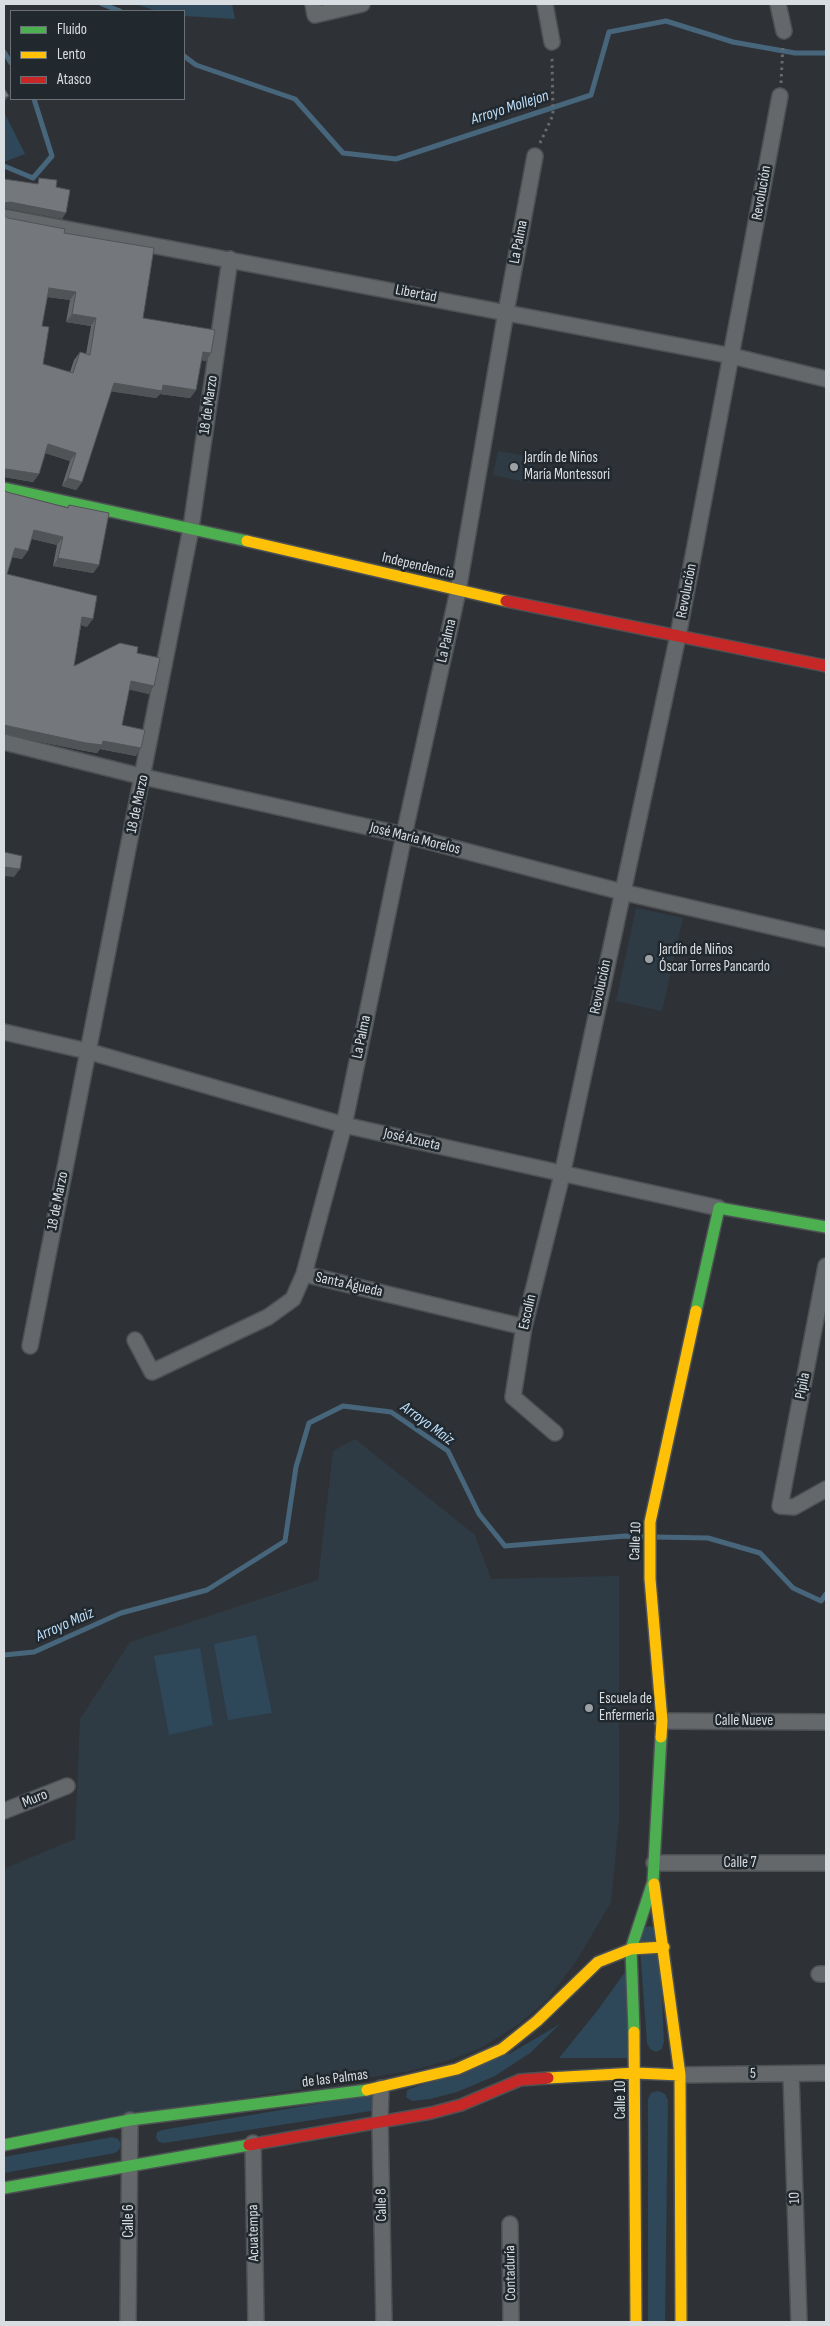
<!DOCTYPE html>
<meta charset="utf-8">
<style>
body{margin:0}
#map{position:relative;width:830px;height:2326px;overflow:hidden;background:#2e3236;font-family:"Sofia Sans Condensed",sans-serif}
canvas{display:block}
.frame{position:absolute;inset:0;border:5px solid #d8dde1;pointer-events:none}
.legend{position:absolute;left:10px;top:10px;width:175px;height:90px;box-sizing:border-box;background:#21292f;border:1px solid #6a7176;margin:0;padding:6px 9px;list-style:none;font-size:15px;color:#d8dde1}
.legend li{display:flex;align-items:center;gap:10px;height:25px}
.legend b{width:25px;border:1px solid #6a7176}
</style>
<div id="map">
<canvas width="830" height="2326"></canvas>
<div class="frame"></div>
<ul class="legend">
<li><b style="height:6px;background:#4caf50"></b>Fluido</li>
<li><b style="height:6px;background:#ffc107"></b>Lento</li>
<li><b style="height:6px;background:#c62828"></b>Atasco</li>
</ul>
</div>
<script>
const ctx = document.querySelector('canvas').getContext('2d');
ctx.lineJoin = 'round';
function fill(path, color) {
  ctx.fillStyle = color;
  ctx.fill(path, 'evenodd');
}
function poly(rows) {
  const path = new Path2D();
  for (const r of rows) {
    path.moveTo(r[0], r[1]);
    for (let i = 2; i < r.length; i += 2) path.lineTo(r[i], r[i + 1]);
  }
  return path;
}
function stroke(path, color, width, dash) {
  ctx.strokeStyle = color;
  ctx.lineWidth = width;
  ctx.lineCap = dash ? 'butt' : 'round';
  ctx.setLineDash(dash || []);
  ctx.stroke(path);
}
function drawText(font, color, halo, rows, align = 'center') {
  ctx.font = font + ' "Sofia Sans Condensed",sans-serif';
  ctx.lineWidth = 5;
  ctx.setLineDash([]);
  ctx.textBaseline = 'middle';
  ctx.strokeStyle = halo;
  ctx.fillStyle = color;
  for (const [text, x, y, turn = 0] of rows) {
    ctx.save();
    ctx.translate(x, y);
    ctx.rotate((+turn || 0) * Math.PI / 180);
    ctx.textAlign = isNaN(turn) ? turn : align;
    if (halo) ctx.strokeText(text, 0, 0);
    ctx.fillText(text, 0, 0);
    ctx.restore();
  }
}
fill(poly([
 [498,451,536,458,531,483,493,475],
 [636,908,683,918,662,1011,616,1001],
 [355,1439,475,1535,491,1579,619,1576,619,1819,611,1902,577,1960,547,2000,520,2023,481,2048,450,2060,410,2071,4,2137,4,1869,75,1839,80,1719,130,1642,318,1580,333,1451]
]), '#2e3b45');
fill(poly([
 [135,4,232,4,235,19,184,16,184,11,157,11],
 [4,112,25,154,4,162],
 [256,1635,272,1713,228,1720,214,1644],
 [200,1648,213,1725,169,1735,154,1656],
 [650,1926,656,1929,659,1935,664,2042,662,2049,656,2052,650,2049,647,2043,639,1934,646,1927],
 [628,1968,634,2058,559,2058,597,2011],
 [560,2024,530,2053,495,2076,457,2092,430,2099,412,2101,406,2097,407,2090,511,2053],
 [658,2091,665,2094,668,2100,665,2322,648,2322,648,2099,651,2093],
 [369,2095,375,2097,376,2108,371,2111,164,2143,159,2142,156,2138,157,2132,162,2130],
 [112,2137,118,2139,121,2144,119,2150,115,2153,4,2173,4,2157]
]), '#2e4759');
stroke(poly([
 [102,4,120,11],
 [4,52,11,63],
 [184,56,196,65,295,99,343,153,396,159,591,95,609,32,666,21,733,42,795,53,826,53],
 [4,166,33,178,52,156,34,99],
 [655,1537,708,1538,760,1553,793,1588,821,1601,826,1594],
 [4,1655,34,1652,121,1613,207,1590,285,1541,296,1467,309,1423,343,1406,391,1412,448,1451,479,1514,505,1546,625,1536,647,1537]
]), '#47667c', 5);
const street = poly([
 [313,4,315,15,362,4],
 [545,4,552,42],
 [778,4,784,31],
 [4,217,732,356,826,379],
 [4,742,144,777,404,835,622,892,826,939],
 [4,1032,87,1051,344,1125,719,1208],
 [826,1266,780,1506,794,1507,826,1489],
 [304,1274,524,1327],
 [135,1340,152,1372,268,1317,293,1299,304,1274,344,1125,404,835,458,591,506,312,535,156],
 [30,1346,191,528,230,259],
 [555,1433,513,1397,524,1327,562,1175,678,636,780,96],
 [662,1721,826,1722],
 [4,1811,67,1786],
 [654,1863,826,1863],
 [819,1974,826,1974],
 [791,2074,799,2322],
 [680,2075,826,2073],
 [381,2088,380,2121,384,2322],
 [253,2143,256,2322],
 [510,2224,511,2322],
 [128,2322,130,2120]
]);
const fast = poly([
 [4,488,247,541],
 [696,1311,719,1208,826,1227],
 [634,2032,631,1949,653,1882,661,1737],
 [4,2145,130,2120,367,2090],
 [4,2188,249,2145]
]);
const slow = poly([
 [247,541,506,601],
 [661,1737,662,1721,650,1579,650,1522,696,1311],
 [654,1884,680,2075,681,2322],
 [634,2032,636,2322],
 [548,2078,636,2073,680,2075],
 [367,2090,457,2069,502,2049,537,2021,598,1962,631,1949,664,1947]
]);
const jam = poly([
 [506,601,826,666],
 [249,2145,431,2113,461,2105,520,2080,548,2078]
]);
stroke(street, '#4d5154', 18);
stroke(fast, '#4d5154', 14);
stroke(slow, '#4d5154', 14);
stroke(jam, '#4d5154', 14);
stroke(poly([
 [781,83,783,44],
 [540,143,553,115,552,57]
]), '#686b6d', 3, [2.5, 4]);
stroke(street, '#64686a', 15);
stroke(fast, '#4caf50', 11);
stroke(slow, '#ffc107', 11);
stroke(jam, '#c62828', 11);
fill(poly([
 [4,215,8,218,64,233,143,318,211,353,206,361,201,360,196,390,190,398,160,394,156,398,111,391,82,482,76,490,62,486,70,461,45,453,39,474,33,482,4,477],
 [47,297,70,300,66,322,91,326,86,354,80,352,74,360,70,372,43,364,42,326],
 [7,492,67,507,69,505,99,565,93,573,53,566,57,545,32,539,22,559,12,557,7,574,87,627,81,625,74,666,137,653,149,694,129,689,122,725,136,756,100,749,97,753,80,750,4,734]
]), '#64676b');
fill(poly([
 [9,96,4,102,4,98],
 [10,202,66,213,62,219,4,208,4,203],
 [49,288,76,292,70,300,43,296],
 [72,314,96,318,91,326,66,322],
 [203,352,211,353,206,361,197,359],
 [114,383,163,385,196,390,190,398,160,394,156,398,108,391],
 [48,444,76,453,70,461,43,452],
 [6,469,39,474,33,482,4,477,4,470],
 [68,478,82,482,76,490,62,486],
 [34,530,63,537,57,545,29,538],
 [15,548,28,551,22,559,9,556],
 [58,558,99,565,93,573,53,566],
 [82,617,93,619,87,627,77,624],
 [131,681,154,686,149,694,126,689],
 [4,725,103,741,141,748,136,756,100,749,97,753,80,750,4,734],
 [4,867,20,869,14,877,4,876]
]), '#515457');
const building = poly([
 [4,88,9,96,4,98,4,88],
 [39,178,57,180,56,187,70,190,66,213,10,202,4,203,4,179,38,184,39,178],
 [4,215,8,218,65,229,64,233,154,248,143,318,215,330,211,353,203,352,196,390,163,385,162,391,114,383,82,482,68,478,76,453,48,444,39,474,6,469,4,470,4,215],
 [49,288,76,292,72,314,96,318,90,355,80,352,73,373,43,364,49,327,42,326,49,288],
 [4,490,7,492,68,508,69,505,109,513,99,565,58,558,63,537,34,530,28,551,15,548,7,574,97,596,93,619,82,617,74,666,120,643,138,647,137,653,160,658,154,686,131,681,122,725,145,730,141,748,103,741,102,745,86,743,4,725,4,490],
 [4,850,5,850,4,852,22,856,20,869,4,867,4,850]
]);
fill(building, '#74787c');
stroke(building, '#515457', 1);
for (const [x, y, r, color] of [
 [514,467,5,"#9ca1a5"],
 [649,959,5,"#9ca1a5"],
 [589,1708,5,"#9ca1a5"]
]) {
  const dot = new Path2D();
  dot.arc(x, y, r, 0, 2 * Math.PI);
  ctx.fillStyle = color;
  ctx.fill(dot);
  stroke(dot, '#21292f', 2);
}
drawText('15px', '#d8dde1', '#21292f', [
 ["Revolución",762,193,-80],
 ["La Palma",519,242,-79],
 ["Libertad",416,294,11],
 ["18 de Marzo",209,405,-82],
 ["Independencia",418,566,13],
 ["Revolución",687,591,-79],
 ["La Palma",447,641,-77],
 ["18 de Marzo",138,804,-78],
 ["José María Morelos",415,839,14],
 ["Revolución",601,987,-78],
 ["La Palma",362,1037,-78],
 ["José Azueta",412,1140,13],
 ["18 de Marzo",58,1201,-79],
 ["Santa Águeda",349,1285,13],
 ["Escolín",528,1312,-77],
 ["Pípila",803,1386,-79],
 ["Calle 10",636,1541,-88],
 ["Calle Nueve",744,1721],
 ["Muro",35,1799,-22],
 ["Calle 7",740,1863],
 ["5",753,2074,-1],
 ["de las Palmas",335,2079,-7],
 ["Calle 10",621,2100,-90],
 ["10",795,2198,-92],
 ["Calle 8",382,2205,-91],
 ["Calle 6",129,2221,-90],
 ["Acuatempa",254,2233,-91],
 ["Contaduría",511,2273,-91]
]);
drawText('15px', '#d8dde1', '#21292f', [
 ["Jardín de Niños",524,458],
 ["María Montessori",524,475],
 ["Jardín de Niños",659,950],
 ["Óscar Torres Pancardo",659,967],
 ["Escuela de",599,1699],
 ["Enfermeria",599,1716]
], 'left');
drawText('italic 16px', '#bcdef8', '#21292f', [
 ["Arroyo Mollejon",510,108,-18],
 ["Arroyo Maiz",427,1424,36],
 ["Arroyo Maiz",65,1625,-24]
]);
</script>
